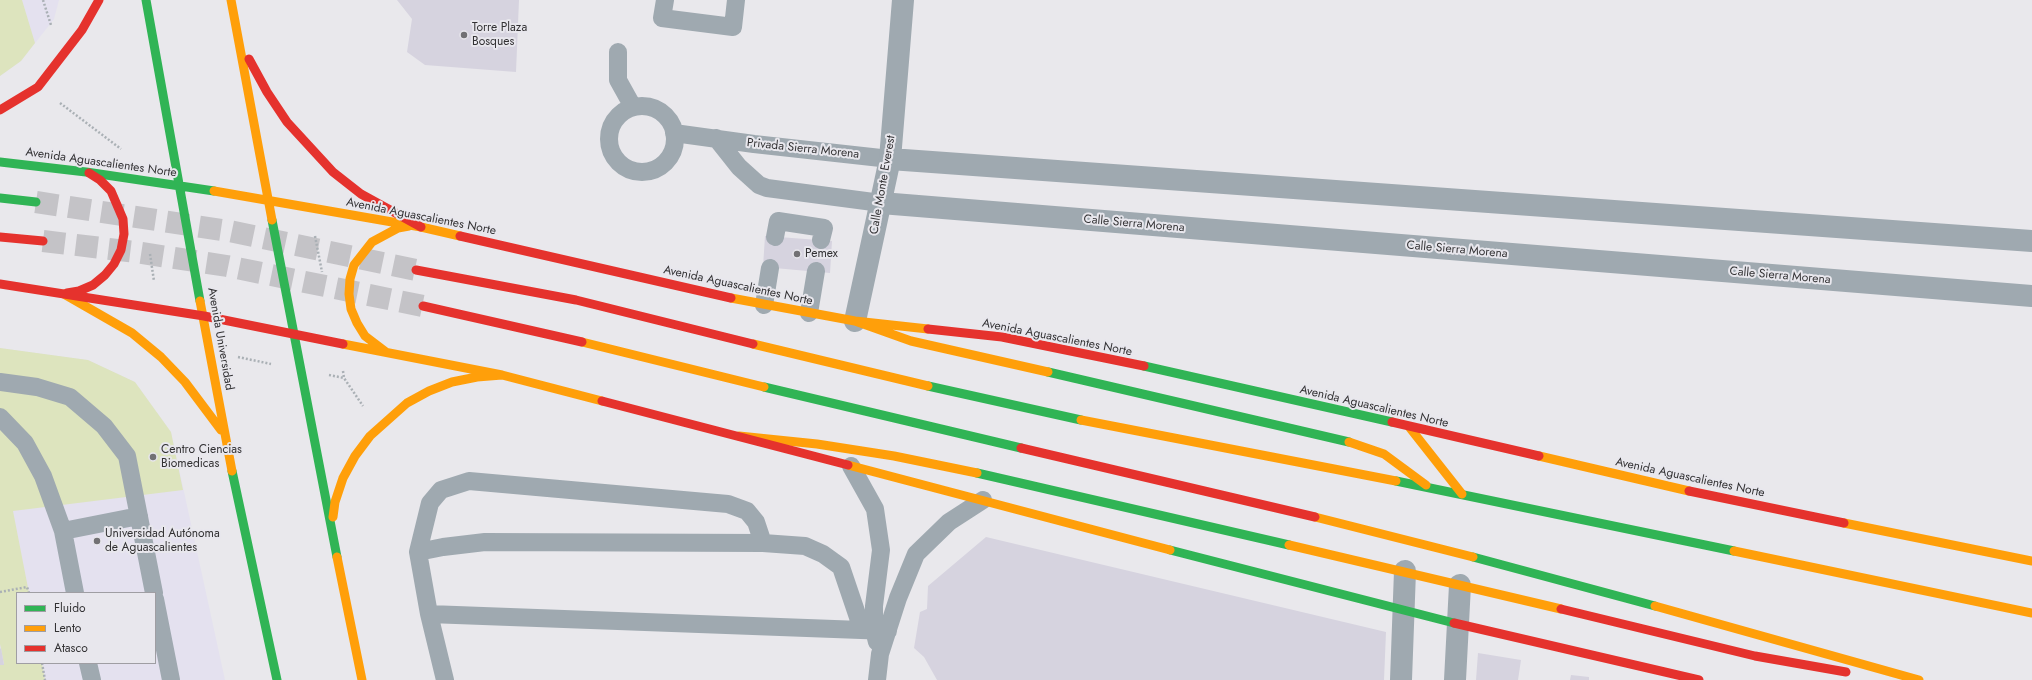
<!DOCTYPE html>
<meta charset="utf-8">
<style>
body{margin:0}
#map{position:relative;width:2032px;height:680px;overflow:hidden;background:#e9e8ec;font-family:Jost,sans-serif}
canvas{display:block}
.legend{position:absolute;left:16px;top:592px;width:140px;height:72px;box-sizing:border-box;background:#e8e7ed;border:1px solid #9f9ea3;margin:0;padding:5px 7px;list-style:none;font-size:12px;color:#323133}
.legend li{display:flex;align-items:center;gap:8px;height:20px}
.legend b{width:20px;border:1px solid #9f9ea3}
</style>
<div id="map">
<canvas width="2032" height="680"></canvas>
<ul class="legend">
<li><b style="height:5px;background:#30b455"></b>Fluido</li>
<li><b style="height:5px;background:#ff9f0a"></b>Lento</li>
<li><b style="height:5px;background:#e5322d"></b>Atasco</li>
</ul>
</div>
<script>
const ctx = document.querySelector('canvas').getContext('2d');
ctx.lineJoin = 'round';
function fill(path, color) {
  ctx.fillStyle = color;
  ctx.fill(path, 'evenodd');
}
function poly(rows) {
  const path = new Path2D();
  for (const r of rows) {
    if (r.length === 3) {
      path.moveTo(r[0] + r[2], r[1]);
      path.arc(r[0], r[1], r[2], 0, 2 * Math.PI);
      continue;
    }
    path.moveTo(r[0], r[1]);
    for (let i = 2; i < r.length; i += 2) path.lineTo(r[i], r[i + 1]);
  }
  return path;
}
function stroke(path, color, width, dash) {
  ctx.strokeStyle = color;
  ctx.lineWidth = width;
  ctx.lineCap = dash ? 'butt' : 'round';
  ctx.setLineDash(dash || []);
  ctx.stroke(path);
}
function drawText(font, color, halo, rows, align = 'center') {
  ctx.font = font + ' Jost,sans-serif';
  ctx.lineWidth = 4;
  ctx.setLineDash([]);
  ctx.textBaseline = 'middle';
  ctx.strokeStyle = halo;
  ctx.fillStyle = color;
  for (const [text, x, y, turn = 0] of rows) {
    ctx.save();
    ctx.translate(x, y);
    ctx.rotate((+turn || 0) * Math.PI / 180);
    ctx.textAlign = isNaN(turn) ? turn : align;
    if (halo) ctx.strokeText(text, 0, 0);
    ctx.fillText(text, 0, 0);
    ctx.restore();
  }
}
fill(poly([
 [0,0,59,0,54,19,21,61,0,76],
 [0,348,88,360,135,382,171,432,225,680,0,680],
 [17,593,155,593,155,663,17,663]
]), '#e4e1ef');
fill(poly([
 [0,0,22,0,35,43,21,61,0,76],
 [0,348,88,360,135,382,171,432,183,490,13,511,29,593,17,593,17,663,42,663,45,680,0,680,0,665,4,664,0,644]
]), '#dde4be');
fill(poly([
 [397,0,519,0,516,72,425,65,407,52,412,19],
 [765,236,832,241,830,273,763,267],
 [986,537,1386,632,1384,680,937,680,924,657,914,648,920,612,927,609,928,586],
 [1,648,4,665,0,665,0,649],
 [1478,653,1521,660,1518,680,1476,680],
 [1571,675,1589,677,1589,680,1570,680]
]), '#d6d3df');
stroke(poly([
 [36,202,229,231,416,270],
 [43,241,135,252,227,266,423,306]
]), '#c4c3c7', 22, [22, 11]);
stroke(poly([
 [43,0,51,25],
 [60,103,121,149],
 [315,236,322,272],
 [150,254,154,281],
 [238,357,271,364],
 [343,371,344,378,363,406],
 [329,375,344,378],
 [0,592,27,587,29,593],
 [42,663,45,680]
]), '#aab0b5', 2.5, [2, 2]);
stroke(poly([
 [665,0,662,18,733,27,736,0],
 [618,52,618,80,633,107],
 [642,139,33],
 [674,133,754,144,890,159],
 [716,138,739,167,759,185,767,188,881,203],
 [775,237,778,221,824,228,821,240],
 [764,305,770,268],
 [809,313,816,271],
 [0,382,37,387,70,397,104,426,127,456,154,593],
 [0,417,25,443,43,476,63,531],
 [851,466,875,509,881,550,874,606,874,630,877,642],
 [418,552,430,503,441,490,469,481,728,504,747,511,756,522,763,543],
 [75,593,63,531,139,516],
 [155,599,171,680],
 [429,614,418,552,443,547,485,542,763,543,805,546,823,554,841,567,862,629],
 [88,663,92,680],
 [445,680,429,614,888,631],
 [877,680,880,654,898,598,916,554,949,522,983,500]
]), '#9fa9b0', 18);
stroke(poly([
 [890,159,2032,241],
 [881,203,2032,296],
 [855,321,890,159,903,0],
 [1401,680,1405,571],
 [1455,680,1460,585]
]), '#9fa9b0', 22);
stroke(poly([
 [146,0,200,301],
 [0,162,86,172,214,191],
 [0,198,36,202],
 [272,220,337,557],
 [1144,366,1392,422],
 [1048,372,1349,442],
 [928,386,1081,420],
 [764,387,1021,448],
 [232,471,277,680],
 [977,473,1289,545],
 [1396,481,1734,551],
 [1170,550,1454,623],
 [1473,557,1655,606]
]), '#30b455', 9);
stroke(poly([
 [231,0,272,220],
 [214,191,421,227,460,236],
 [64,294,132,333,161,357,185,382,221,430],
 [731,298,855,321,928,329],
 [200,301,232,471],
 [855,321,911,341,1048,372],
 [582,342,764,387],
 [343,344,502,375,602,401],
 [753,344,928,386],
 [386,352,365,336,357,323,351,309,349,294,350,279,354,265,372,242,398,228,409,226],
 [1081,420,1396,481],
 [1410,428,1462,494],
 [739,436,817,444,894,456,977,473],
 [1349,442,1384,454,1426,485],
 [1539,456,1689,491],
 [848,465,1170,550],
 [333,517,335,502,343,478,355,456,370,436,407,403,429,391,452,382,477,377,502,375],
 [1315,517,1473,557],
 [1844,523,2032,561],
 [1289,545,1561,609],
 [1734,551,2032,613],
 [337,557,362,680],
 [1655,606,1919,680]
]), '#ff9f0a', 9);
stroke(poly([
 [249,59,267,92,287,122,333,172,361,194,421,227],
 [0,110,38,87,82,30,99,0],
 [460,236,731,298],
 [0,237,43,241],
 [416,270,576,300,753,344],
 [0,284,204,316,343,344],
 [67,293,79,291,93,285,105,275,114,264,121,250,124,234,123,219,111,191,100,180,89,173],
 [423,306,582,342],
 [928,329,1002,337,1144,366],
 [602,401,848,465],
 [1392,422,1539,456],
 [1021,448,1315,517],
 [1689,491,1844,523],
 [1561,609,1755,656,1846,672],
 [1454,623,1699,680]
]), '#e5322d', 9);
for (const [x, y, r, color] of [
 [464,35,4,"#727174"],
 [797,254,4,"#727174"],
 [153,457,4,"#727174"],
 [97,541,4,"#727174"]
]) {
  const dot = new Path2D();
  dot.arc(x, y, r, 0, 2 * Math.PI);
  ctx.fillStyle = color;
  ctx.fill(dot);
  stroke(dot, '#e8e7ed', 1.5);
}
drawText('12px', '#323133', '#e8e7ed', [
 ["Torre Plaza",472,28],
 ["Bosques",472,42],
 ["Pemex",805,254],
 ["Centro Ciencias",161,450],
 ["Biomedicas",161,464],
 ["Universidad Autónoma",105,534],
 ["de Aguascalientes",105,548]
], 'left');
drawText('12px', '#323133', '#e8e7ed', [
 ["Privada Sierra Morena",803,149,6],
 ["Avenida Aguascalientes Norte",101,163,8],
 ["Calle Monte Everest",883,185,-80],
 ["Avenida Aguascalientes Norte",421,217,11],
 ["Calle Sierra Morena",1134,224,5],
 ["Calle Sierra Morena",1457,250,5],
 ["Calle Sierra Morena",1780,276,5],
 ["Avenida Aguascalientes Norte",738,286,12],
 ["Avenida Aguascalientes Norte",1057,338,11],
 ["Avenida Universidad",220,339,80],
 ["Avenida Aguascalientes Norte",1374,407,13],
 ["Avenida Aguascalientes Norte",1690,478,12]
]);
</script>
